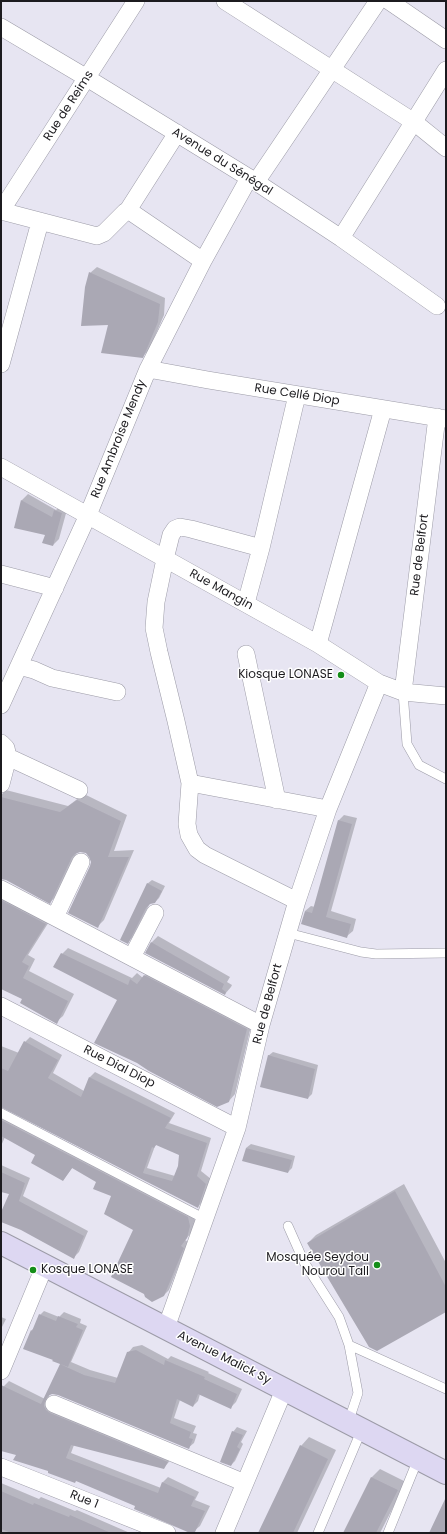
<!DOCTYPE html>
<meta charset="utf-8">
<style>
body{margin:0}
#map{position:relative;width:447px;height:1534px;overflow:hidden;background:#e7e5f2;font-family:Poppins,sans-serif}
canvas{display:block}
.frame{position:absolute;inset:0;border:2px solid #1c1b1f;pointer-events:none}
</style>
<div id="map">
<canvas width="447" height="1534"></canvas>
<div class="frame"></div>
</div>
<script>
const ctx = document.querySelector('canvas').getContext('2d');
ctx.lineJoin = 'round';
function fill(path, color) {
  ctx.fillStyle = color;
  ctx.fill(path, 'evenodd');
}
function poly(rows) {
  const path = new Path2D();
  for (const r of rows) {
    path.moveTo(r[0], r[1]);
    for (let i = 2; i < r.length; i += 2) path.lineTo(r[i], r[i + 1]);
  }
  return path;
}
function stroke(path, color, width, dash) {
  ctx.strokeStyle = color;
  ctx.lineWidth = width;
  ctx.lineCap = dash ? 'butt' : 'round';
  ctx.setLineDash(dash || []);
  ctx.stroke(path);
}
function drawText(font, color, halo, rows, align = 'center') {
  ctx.font = font + ' Poppins,sans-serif';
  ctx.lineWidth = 3;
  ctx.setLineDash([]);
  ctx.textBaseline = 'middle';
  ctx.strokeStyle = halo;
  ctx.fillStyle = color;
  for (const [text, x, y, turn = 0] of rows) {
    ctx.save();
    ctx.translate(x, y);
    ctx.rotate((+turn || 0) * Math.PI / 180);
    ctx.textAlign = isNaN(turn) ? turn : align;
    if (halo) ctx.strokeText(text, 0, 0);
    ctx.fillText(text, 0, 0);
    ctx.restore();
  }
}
fill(poly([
 [97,267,165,298,164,315,149,350,142,357,109,324,90,273],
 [28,494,56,510,62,504,68,506,59,539,53,545,46,534,15,527,22,500],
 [6,790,68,806,84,794,127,815,114,851,134,850,104,920,97,927,91,866,92,862,90,856,85,852,77,852,57,896,50,902,6,879,1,878,1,795],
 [344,815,357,818,331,911,356,919,353,931,347,936,305,911,311,906,315,907,339,820],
 [152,880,165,886,159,898,155,902,150,903,132,938,127,943,147,884],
 [1,889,52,917,28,955,35,959,29,971,74,994,63,1016,56,1022,23,999,1,988],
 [158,936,230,977,227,982,232,985,231,987,225,994,147,953,152,942],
 [68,948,132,978,137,973,143,978,151,969,252,1022,235,1094,229,1101,118,999,62,954],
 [30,1037,62,1055,53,1073,84,1091,90,1077,95,1072,175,1113,169,1123,211,1138,201,1171,211,1179,202,1202,198,1207,1,1107,1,1046,19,1053,25,1042],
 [157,1144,180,1155,179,1166,175,1176,147,1168,155,1146],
 [273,1052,318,1065,312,1094,308,1098,268,1056],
 [1,1111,193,1212,195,1221,192,1232,185,1240,188,1242,169,1290,164,1295,134,1229,112,1195,98,1181,73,1167,63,1180,36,1154,5,1137,1,1146],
 [251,1144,295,1156,292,1168,288,1172,246,1148],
 [1,1165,30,1178,23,1196,88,1231,79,1252,74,1257,21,1229,1,1220,1,1214,10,1194,1,1191],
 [404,1184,446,1263,446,1311,308,1243,316,1235],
 [44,1311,59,1317,64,1312,81,1319,80,1323,87,1326,71,1362,90,1370,118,1378,128,1353,133,1347,142,1345,168,1359,171,1356,209,1372,208,1373,242,1389,236,1402,231,1407,200,1394,198,1401,193,1406,180,1400,174,1418,196,1426,193,1433,197,1434,194,1443,188,1448,58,1394,53,1393,49,1394,49,1400,172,1457,168,1463,163,1468,74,1445,71,1453,161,1488,163,1482,168,1477,199,1492,195,1500,210,1506,200,1526,194,1531,77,1480,50,1471,17,1454,1,1450,1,1392,4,1386,9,1381,45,1399,61,1363,31,1331,35,1327,40,1315],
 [1,1317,6,1319,1,1329],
 [237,1427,247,1431,241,1442,243,1444,235,1461,231,1465,233,1432],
 [309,1437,336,1450,297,1533,259,1533,301,1446],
 [380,1469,406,1482,380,1533,344,1533,372,1477],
 [1,1483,39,1499,41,1497,75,1511,77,1510,130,1533,1,1533]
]), '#0003');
fill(poly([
 [89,272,160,304,158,322,143,358,101,353,108,325,81,326,85,287],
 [21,500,52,517,54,510,62,513,53,546,42,543,45,535,14,528],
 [1,797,60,812,77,800,121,821,108,857,129,857,98,928,68,913,90,866,91,862,89,857,86,853,80,852,75,854,72,857,50,904,6,880,1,879],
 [338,820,352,824,326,917,351,924,347,938,301,924,305,911,312,913],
 [147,883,162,891,155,903,150,904,146,908,128,944,120,940],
 [1,900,46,924,22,962,29,966,23,978,68,1001,57,1024,20,1003,22,999,1,989],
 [151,942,224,984,222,989,226,992,225,995,145,953],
 [61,953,128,985,130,979,137,984,144,975,247,1029,229,1102,217,1107,149,1071,137,1063,94,1043,117,1000,53,967],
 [24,1041,58,1060,48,1078,81,1097,89,1077,171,1118,165,1128,207,1143,197,1176,206,1184,198,1208,1,1107,1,1068,8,1071],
 [156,1145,179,1155,178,1166,172,1181,143,1173,152,1147,154,1148],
 [268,1055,315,1069,308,1099,260,1087],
 [1,1120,188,1217,190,1226,187,1238,181,1246,184,1248,164,1296,152,1302,145,1297,144,1294,111,1277,133,1230,104,1214,111,1196,93,1189,96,1182,72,1168,63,1181,31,1163,35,1155,1,1136],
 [246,1148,292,1160,288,1173,242,1161],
 [1,1172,25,1183,19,1201,84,1236,74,1259,21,1230,1,1222,1,1212,9,1194,1,1192],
 [395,1191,446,1287,446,1312,377,1351,369,1347,307,1243],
 [39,1314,56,1321,58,1316,78,1324,76,1327,83,1330,68,1367,52,1361,53,1360,23,1349,31,1330,32,1331],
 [136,1350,164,1365,165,1360,205,1377,204,1379,237,1394,231,1409,198,1394,193,1407,177,1399,170,1423,191,1432,189,1438,193,1439,189,1449,58,1395,52,1394,48,1396,45,1401,44,1406,46,1410,50,1413,168,1462,164,1469,71,1445,66,1458,158,1493,162,1482,195,1497,191,1506,205,1511,195,1532,190,1533,134,1509,135,1506,76,1481,75,1483,48,1473,48,1471,13,1460,16,1455,1,1451,1,1385,41,1404,60,1364,84,1375,115,1383,127,1352],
 [232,1431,243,1435,237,1447,240,1449,231,1466,220,1462],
 [300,1445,328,1459,293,1533,258,1533],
 [371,1477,398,1490,376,1533,343,1533],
 [1,1491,33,1505,34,1503,69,1517,70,1515,111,1533,11,1533,1,1529],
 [446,1497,446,1533,429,1533]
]), '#aaa8b4');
const service = poly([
 [403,692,407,744,419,765,446,779],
 [288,933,361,952,376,954,446,953],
 [1,1113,205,1219],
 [288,1226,304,1262,339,1317,349,1345,358,1393,348,1423],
 [349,1345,446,1389],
 [318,1533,362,1429],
 [388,1533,418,1459]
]);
const minor = poly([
 [225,1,414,122,446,148],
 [389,1,446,40],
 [1,27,87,78,256,182,341,238,437,306],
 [256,182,378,1],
 [128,210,177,133],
 [1,211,136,1],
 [1,211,97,236,104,233,125,212,128,210,203,261],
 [341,238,446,70],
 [1,364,40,222],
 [148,369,208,380,446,419],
 [1,467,318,644,379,683,403,692,446,696],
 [261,548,191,529,180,527,175,529,171,535,165,559,156,602,154,628,159,652,176,721,190,783,187,824,189,835,197,849,205,855,297,901],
 [1,574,55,588],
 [246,603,261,548,297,395],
 [318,644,383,409],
 [246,654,277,800],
 [19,666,34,670,52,678,117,692],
 [403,692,437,417],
 [1,705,88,515,148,369,203,261,249,178],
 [1,743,6,748,8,757,1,784],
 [8,757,79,790],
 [190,783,328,809],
 [1,889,261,1025],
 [55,917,81,862],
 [132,957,155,913],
 [1,1006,237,1128],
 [166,1328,237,1128,261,1025,297,901,328,809,379,683],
 [1,1371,45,1265],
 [54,1404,245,1483],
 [1,1467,167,1533],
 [224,1533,284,1390]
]);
const secondary = poly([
 [1,1243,446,1473]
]);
stroke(service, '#9c9ba7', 10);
stroke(minor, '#9c9ba7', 18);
stroke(secondary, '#9c9ba7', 24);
stroke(service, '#fff', 9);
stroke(minor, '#fff', 17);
stroke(secondary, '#ddd7f2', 22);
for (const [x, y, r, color] of [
 [341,675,4,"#148d18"],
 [377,1265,4,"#148d18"],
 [33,1270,4,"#148d18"]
]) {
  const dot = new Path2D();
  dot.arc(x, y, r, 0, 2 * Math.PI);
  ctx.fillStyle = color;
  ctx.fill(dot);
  stroke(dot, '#fff', 1.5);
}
drawText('12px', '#1c1b1f', '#fff', [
 ["Rue de Reims",69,106,-57],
 ["Avenue du Sénégal",222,162,32],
 ["Rue Cellé Diop",297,395,9],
 ["Rue Ambroise Mendy",119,439,-68],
 ["Rue de Belfort",420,555,-83],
 ["Rue Mangin",221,590,29],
 ["Rue de Belfort",268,1004,-75],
 ["Rue Dial Diop",119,1067,27],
 ["Avenue Malick Sy",224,1358,27],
 ["Rue 1",84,1500,22]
]);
drawText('12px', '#1c1b1f', '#fff', [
 ["Kiosque LONASE",333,675],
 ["Mosquée Seydou",369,1258],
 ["Nourou Tall",369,1272],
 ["Kosque LONASE",41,1270,"left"]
], 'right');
</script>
